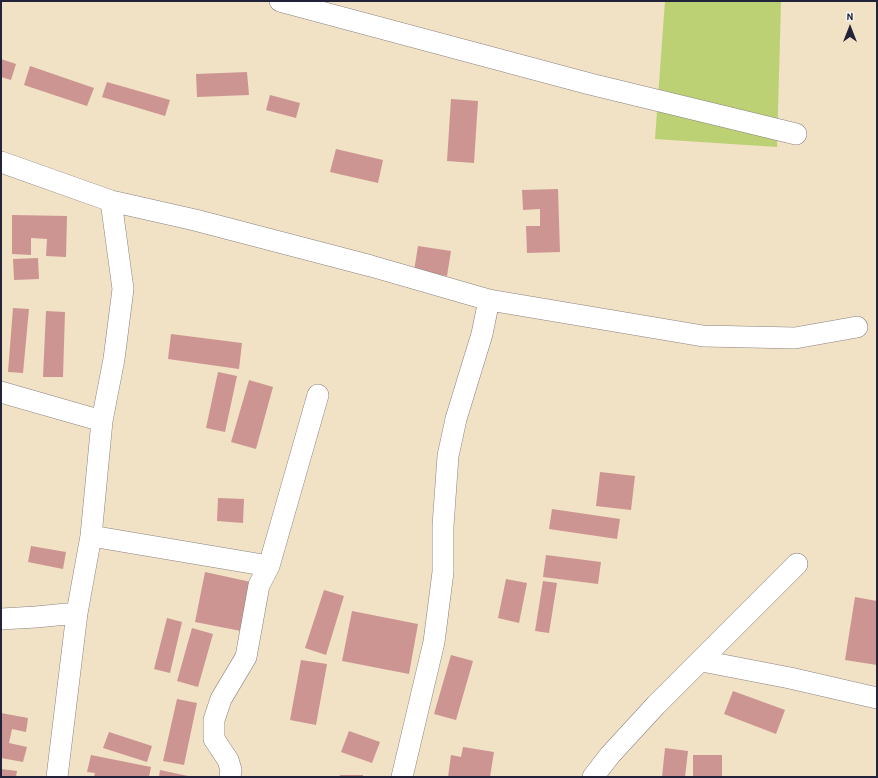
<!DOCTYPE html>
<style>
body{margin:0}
#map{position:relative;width:878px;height:778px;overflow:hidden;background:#f1e1c5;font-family:"Patrick Hand",sans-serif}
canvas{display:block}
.frame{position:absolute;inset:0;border:2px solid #22223b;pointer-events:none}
.north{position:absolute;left:830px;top:8px;width:40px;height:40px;-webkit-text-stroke:3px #f6f6f2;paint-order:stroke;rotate:0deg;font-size:11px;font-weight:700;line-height:16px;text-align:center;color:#22223b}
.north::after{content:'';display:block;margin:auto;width:14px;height:18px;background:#22223b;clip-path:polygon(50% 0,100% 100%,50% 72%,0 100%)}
</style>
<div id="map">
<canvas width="878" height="778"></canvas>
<div class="frame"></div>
<div class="north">N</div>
</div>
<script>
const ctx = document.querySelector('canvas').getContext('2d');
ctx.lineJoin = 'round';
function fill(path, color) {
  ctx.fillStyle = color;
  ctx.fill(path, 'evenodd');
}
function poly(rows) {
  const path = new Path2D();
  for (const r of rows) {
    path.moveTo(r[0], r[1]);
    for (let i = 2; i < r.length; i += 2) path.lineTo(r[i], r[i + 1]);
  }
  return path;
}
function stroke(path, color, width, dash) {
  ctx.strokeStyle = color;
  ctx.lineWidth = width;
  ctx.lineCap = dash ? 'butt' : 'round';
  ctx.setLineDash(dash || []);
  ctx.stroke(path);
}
fill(poly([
 [665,1,781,1,777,147,655,139]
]), '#bcd074');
fill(poly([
 [1,59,16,64,11,80,1,77],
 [30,66,94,88,87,106,24,85],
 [247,72,249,95,197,97,196,74],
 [107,82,170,100,165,116,102,97],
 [270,95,300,103,296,118,266,110],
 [451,99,478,101,474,163,447,161],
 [336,149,383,160,378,183,330,172],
 [558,189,560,252,527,253,526,226,540,226,540,209,523,210,522,190],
 [12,215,67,216,66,257,46,256,47,239,31,238,31,255,12,254],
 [418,246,451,251,447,276,414,271],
 [38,258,39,279,14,280,13,259],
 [13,308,29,309,23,373,8,372],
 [46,311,65,312,63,377,43,377],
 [171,334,242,343,239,369,168,359],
 [218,372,237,376,225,432,206,428],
 [249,380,273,387,256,449,231,442],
 [600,472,635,476,631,510,596,506],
 [218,498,244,499,243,523,217,521],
 [552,509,620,519,617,539,549,529],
 [31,546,66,552,63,569,28,562],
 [546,555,601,562,598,584,543,577],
 [205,572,251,582,241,631,195,622],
 [506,579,527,583,519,623,498,618],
 [543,581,557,583,549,633,535,631],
 [324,590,344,596,326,655,305,648],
 [855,597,877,601,877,665,845,660],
 [352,611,418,624,409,674,342,661],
 [167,618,182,622,170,673,154,669],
 [192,628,213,634,198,687,177,681],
 [451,655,473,661,456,720,434,714],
 [301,660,327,664,316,725,290,720],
 [733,691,785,710,776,734,724,714],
 [177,699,197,703,184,765,163,761],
 [1,713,28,718,26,732,12,729,9,743,27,747,23,762,1,758],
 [349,731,380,742,372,763,341,752],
 [109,732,152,746,147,762,103,748],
 [463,747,494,752,490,777,448,777,451,755,461,757],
 [665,748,688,751,685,777,662,777],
 [91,755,151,767,149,777,94,777,95,773,87,772],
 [693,755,722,755,722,777,693,777],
 [1,769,17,771,16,777,1,777],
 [160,770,188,776,188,777,159,777],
 [340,775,363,775,363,777,339,777]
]), '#cd9592');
const street = poly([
 [280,1,590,84,796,134],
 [1,162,111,201,195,220,371,266,489,300,703,336,795,338,857,327],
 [1,392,102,421,114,359,123,289,111,201],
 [91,536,269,566],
 [1,619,36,617,77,613],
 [702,661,790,678,877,698],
 [57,777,77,613,91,536,102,421],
 [230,777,231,770,228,760,214,739,214,720,221,699,246,657,259,585,269,566,318,395],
 [402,777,434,642,443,572,443,526,448,456,456,419,482,334,489,300],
 [593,777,610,755,656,705,797,564]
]);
stroke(street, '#8a8280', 22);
stroke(street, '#fff', 21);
</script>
